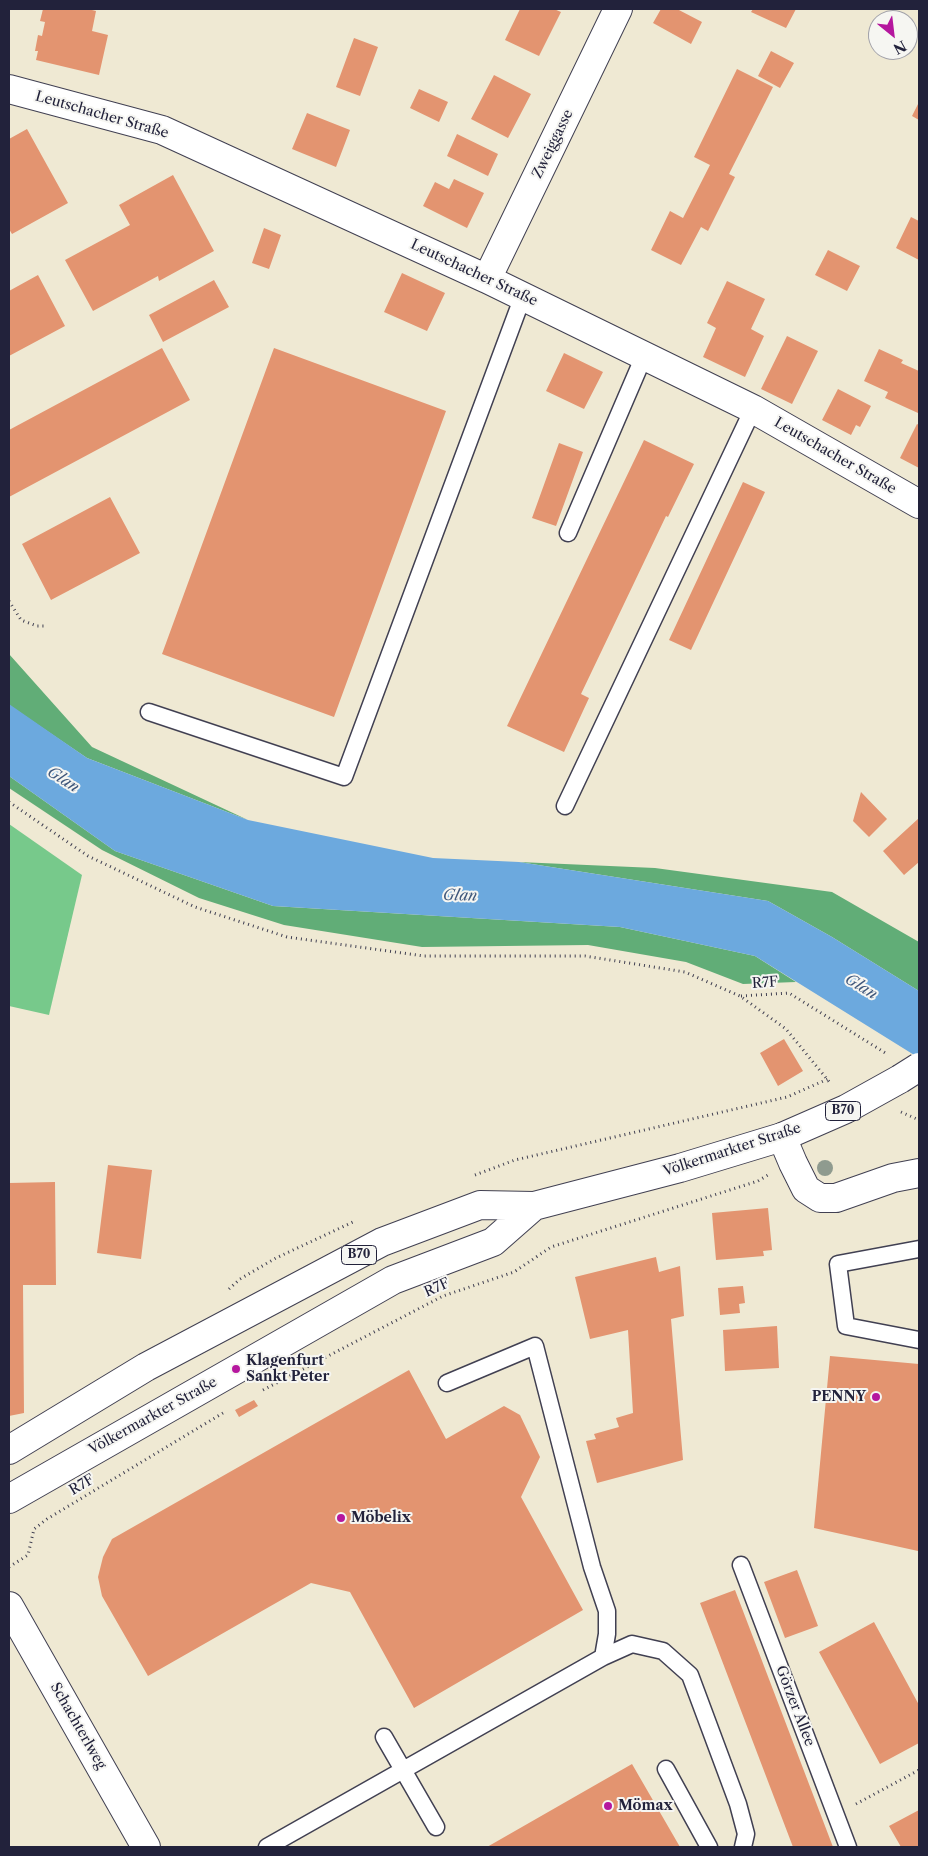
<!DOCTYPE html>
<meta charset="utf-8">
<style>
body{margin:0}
#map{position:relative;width:928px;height:1856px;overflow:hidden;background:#efe9d3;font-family:"Libre Caslon Text",serif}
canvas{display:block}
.frame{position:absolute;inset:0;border:10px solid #22223b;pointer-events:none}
.north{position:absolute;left:868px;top:10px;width:50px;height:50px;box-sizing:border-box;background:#f6f6f2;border:1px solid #a1a1a9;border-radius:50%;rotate:151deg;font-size:14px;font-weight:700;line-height:20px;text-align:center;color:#22223b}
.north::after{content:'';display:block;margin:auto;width:18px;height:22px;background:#b5179e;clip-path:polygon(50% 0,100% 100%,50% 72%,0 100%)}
</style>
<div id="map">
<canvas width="928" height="1856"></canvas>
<div class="frame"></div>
<div class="north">N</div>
</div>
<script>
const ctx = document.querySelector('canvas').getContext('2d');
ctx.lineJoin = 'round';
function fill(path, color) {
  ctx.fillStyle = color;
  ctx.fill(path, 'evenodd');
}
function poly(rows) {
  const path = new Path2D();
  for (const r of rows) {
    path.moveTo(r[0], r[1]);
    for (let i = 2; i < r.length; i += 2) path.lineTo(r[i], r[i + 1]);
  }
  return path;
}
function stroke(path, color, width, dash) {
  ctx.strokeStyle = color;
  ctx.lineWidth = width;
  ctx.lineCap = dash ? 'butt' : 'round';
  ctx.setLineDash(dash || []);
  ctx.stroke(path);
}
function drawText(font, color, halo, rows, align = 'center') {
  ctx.font = font + ' "Libre Caslon Text",serif';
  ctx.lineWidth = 4;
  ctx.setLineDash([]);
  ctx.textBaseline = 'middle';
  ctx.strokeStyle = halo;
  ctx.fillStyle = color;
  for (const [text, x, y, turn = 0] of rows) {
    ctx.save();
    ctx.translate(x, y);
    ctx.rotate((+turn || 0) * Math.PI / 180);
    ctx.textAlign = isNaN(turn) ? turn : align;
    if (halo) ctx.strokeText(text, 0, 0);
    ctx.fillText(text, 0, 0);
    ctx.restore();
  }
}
fill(poly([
 [9,824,82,875,49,1015,9,1006]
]), '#77c98b');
fill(poly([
 [9,654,92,747,248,820,87,758,10,706],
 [9,776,115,851,273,906,620,927,755,956,796,982,743,984,686,962,588,945,422,947,284,925,199,898,102,850,9,788],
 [519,862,655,868,832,892,919,942,919,991,832,937,768,901]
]), '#61ad77');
fill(poly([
 [9,704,87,758,248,820,433,858,519,862,768,901,832,937,919,991,919,1058,755,956,620,927,273,906,115,851,9,776]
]), '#6ca9de');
fill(poly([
 [43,9,88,9,96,11,92,31,108,35,99,75,36,60,38,51,35,51,38,35,42,36,45,22,40,21],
 [520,9,554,9,561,12,539,56,505,40],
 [661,9,677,9,702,22,691,44,653,23],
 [753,9,796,9,786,28,751,12],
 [354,38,378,47,360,96,336,87],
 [771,51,794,63,780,88,758,76],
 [737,69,773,87,729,174,735,177,708,231,701,227,681,265,651,250,670,211,683,218,710,165,694,157],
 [494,75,531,94,508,138,471,119],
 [419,89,448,102,439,122,410,108],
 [919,102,919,120,912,116],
 [307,113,350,130,336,167,292,149],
 [27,129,68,203,12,234,9,229,9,139],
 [457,134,498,154,488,176,447,156],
 [173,175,214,251,159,281,158,276,93,311,65,260,130,225,119,205],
 [454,179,484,193,467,228,423,206,435,182,449,189],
 [911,217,919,221,919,260,896,248],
 [264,228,281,235,269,269,252,263],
 [828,250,860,266,847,291,815,275],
 [402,273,445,293,427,331,384,312],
 [38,275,65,326,9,356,9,291],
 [214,280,229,307,163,342,149,315],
 [727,281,765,299,751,329,764,336,745,377,703,357,716,328,707,323],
 [787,336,818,351,792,404,761,389],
 [162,348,190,400,9,497,9,430],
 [274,348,446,411,334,717,162,654],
 [879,349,903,360,901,363,919,371,918,413,885,398,888,392,864,381],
 [564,353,603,372,584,409,546,391],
 [838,389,871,406,860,427,856,425,851,435,822,420],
 [917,424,919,425,919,468,900,458],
 [644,440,694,464,668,517,666,516,581,694,589,698,564,752,507,726],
 [559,443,583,452,556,526,532,518],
 [743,482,765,492,691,650,669,640],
 [110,497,140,553,51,600,22,544],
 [861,792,887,819,869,837,853,821],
 [919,818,919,862,904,875,883,851],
 [784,1039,803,1071,778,1086,760,1053],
 [108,1165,152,1170,141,1259,97,1253],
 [55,1182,56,1285,23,1285,24,1413,9,1416,9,1183],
 [768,1208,772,1250,763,1251,764,1256,716,1260,712,1213],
 [656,1257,659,1272,680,1266,684,1316,671,1319,683,1460,597,1483,586,1441,596,1439,594,1434,619,1427,616,1418,633,1413,628,1330,590,1339,575,1277],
 [743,1286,745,1303,739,1304,740,1313,720,1315,718,1288],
 [777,1326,779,1368,725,1371,723,1330],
 [830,1356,919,1364,918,1551,814,1528],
 [409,1370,446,1439,504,1406,520,1415,540,1457,521,1497,583,1610,414,1708,350,1592,311,1583,148,1676,102,1596,98,1577,103,1557,112,1539],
 [254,1400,258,1406,239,1417,235,1410],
 [797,1570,818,1626,785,1638,764,1582],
 [735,1590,833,1847,793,1847,700,1603],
 [874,1622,919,1705,919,1743,880,1764,819,1652],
 [632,1764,680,1847,487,1847],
 [919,1810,919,1847,901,1847,889,1826]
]), '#e39470');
const service = poly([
 [568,533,644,356],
 [149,712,344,777,523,296],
 [565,806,753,409],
 [919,1249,838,1264,846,1326,919,1340],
 [741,1565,848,1847],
 [603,1657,632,1644,663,1651,690,1675,738,1804,746,1834,743,1847],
 [384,1737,436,1827],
 [666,1769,709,1847],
 [267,1847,603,1657,607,1634,607,1611,592,1567,535,1346,447,1383]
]);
const minor = poly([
 [9,89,162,130,487,279,753,409,919,504],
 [487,279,618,9],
 [782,1137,793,1163,806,1189,820,1198,836,1198,893,1178,919,1173]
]);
const tertiary = poly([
 [9,1606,146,1847]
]);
const primary = poly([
 [9,1450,146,1367,382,1242,480,1205,534,1206,680,1168,782,1137,846,1109,900,1079],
 [9,1499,393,1280,493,1242,534,1206]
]);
stroke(service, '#414052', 19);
stroke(minor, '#414052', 30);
stroke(tertiary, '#414052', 30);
stroke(primary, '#414052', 30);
stroke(poly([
 [9,601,21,620,37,626,47,626],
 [9,802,88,856,195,907,287,937,424,956,585,956,685,972,740,996,786,1029,831,1084],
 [741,996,789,993,887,1054],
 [901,1112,919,1120],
 [475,1175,515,1160,787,1097,828,1079],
 [229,1289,240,1279,276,1258,353,1222],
 [263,1390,443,1296,514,1272,551,1247,758,1181,768,1175],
 [9,1567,28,1555,34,1529,47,1519,223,1413],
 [856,1804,919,1770]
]), '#414052', 3, [1, 4]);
stroke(service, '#fff', 16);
stroke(minor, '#fff', 28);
stroke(tertiary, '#fff', 28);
stroke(primary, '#fff', 28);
const primaryBridge = poly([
 [900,1079,919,1067]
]);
stroke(primaryBridge, '#414052', 30, []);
stroke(primaryBridge, '#fff', 28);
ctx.fillStyle = '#8f9b8f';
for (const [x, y] of [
 [825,1168]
]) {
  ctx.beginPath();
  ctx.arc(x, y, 8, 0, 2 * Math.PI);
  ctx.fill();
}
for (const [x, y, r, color] of [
 [236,1369,5,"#b5179e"],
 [876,1397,5,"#b5179e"],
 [341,1518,5,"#b5179e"],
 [608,1806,5,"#b5179e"]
]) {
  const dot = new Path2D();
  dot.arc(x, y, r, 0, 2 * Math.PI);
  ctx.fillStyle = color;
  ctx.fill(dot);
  stroke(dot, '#f6f6f2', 2);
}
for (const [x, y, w] of [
 [843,1111,35],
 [359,1255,35]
]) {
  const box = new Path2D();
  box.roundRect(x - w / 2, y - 9.5, w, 19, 4);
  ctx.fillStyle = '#f6f6f2';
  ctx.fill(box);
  stroke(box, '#22223b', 1);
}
drawText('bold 12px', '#22223b', null, [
 ["B70",843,1111],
 ["B70",359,1255]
]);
drawText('14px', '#22223b', '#f6f6f2', [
 ["Leutschacher Straße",102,115,16],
 ["Zweiggasse",553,144,-64],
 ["Leutschacher Straße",474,273,25],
 ["Leutschacher Straße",835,456,30],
 ["R7F",765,983,-4],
 ["Völkermarkter Straße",732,1150,-18],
 ["R7F",437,1288,-24],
 ["Völkermarkter Straße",153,1416,-29],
 ["R7F",82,1485,-31],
 ["Görzer Allee",795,1706,69],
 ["Schachterlweg",78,1726,60]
]);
drawText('bold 14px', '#22223b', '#f6f6f2', [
 ["Klagenfurt",246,1361],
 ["Sankt Peter",246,1377],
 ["PENNY",866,1397,"right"],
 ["Möbelix",351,1518],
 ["Mömax",618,1806]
], 'left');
drawText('italic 15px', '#40587c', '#f6f6f2', [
 ["Glan",63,780,32],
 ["Glan",460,896,1],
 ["Glan",861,987,31]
]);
</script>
